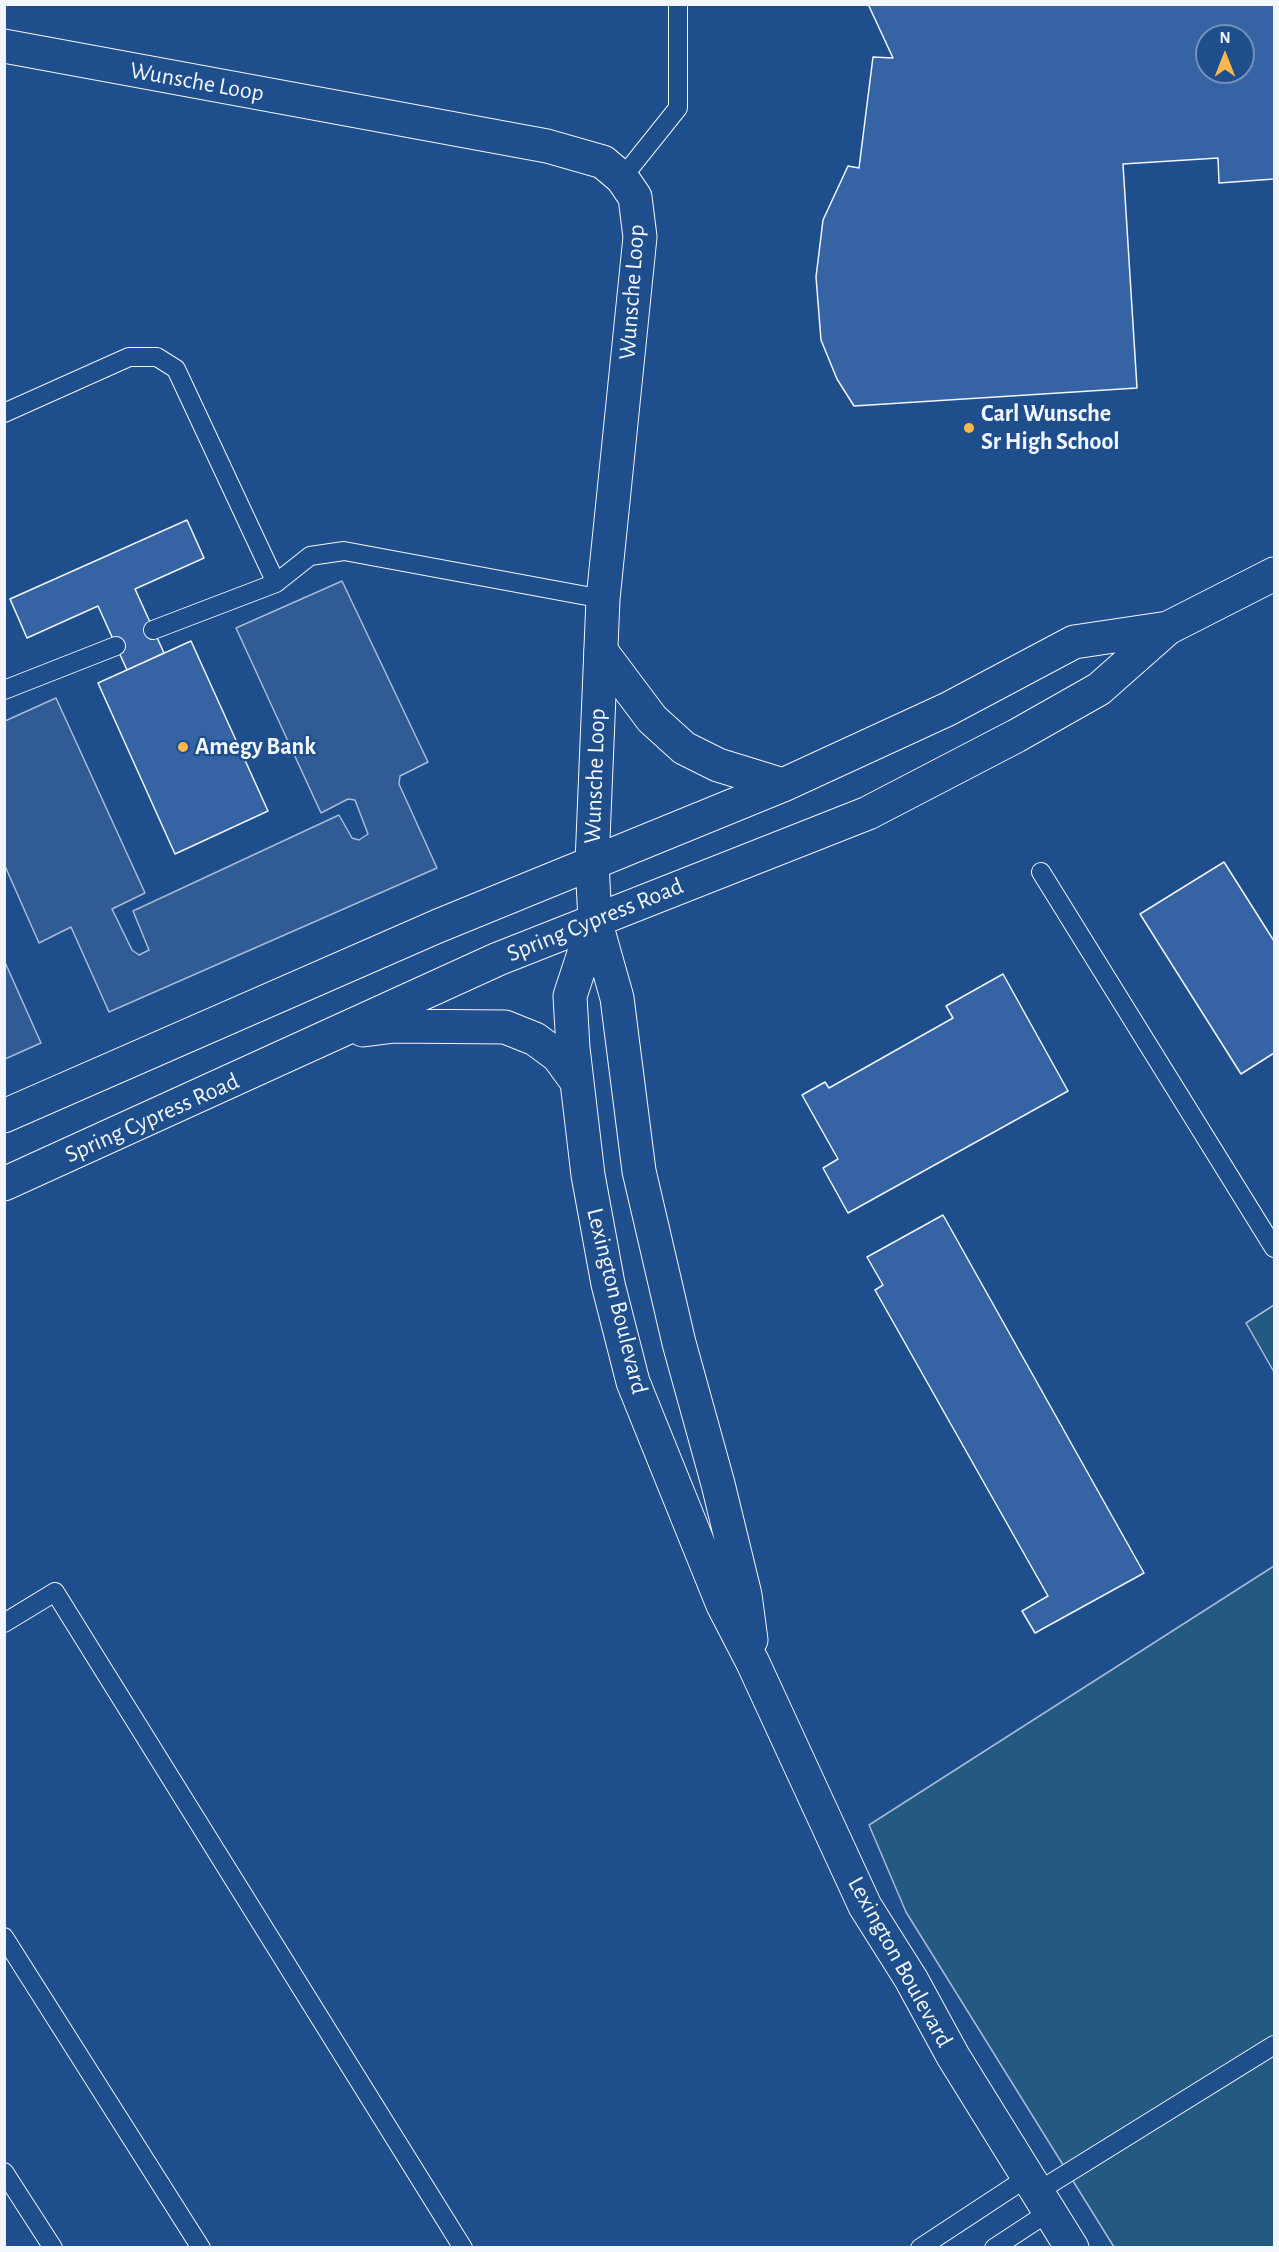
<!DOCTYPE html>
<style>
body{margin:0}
#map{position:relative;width:1279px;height:2252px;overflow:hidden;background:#1f4e8c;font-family:"Alegreya Sans",sans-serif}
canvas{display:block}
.frame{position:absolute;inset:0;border:6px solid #f2f6ff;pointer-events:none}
.north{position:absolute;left:1195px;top:24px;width:60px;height:60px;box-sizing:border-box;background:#1f4e8c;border:2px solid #7391ba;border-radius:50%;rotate:0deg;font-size:16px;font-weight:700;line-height:24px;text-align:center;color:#f2f6ff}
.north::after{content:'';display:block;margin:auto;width:21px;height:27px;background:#ffb74d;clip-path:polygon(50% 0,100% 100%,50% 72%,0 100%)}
</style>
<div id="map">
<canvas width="1279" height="2252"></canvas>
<div class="frame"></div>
<div class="north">N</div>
</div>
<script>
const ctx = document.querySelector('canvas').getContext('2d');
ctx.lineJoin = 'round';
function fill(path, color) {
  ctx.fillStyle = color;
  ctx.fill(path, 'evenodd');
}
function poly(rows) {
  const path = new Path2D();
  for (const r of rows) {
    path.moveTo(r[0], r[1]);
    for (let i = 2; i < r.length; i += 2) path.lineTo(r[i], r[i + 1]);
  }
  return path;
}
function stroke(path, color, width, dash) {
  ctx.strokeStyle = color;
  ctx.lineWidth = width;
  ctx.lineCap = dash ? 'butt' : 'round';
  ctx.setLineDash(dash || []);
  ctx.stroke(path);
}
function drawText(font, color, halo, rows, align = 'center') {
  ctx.font = font + ' "Alegreya Sans",sans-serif';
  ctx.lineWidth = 4.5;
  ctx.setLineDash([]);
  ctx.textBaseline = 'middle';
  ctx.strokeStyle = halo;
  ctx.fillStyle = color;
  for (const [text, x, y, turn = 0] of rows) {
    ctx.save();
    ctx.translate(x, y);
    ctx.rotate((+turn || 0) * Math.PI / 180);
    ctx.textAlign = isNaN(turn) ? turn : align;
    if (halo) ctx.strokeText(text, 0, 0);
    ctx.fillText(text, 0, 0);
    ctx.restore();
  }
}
const green = poly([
 [1274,1305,1274,1372,1246,1323,1274,1305],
 [1274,1566,1274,2247,1114,2247,906,1912,869,1825,1274,1566]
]);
fill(green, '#245a82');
stroke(green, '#a8bbd7', 1.5);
const parking = poly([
 [342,581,428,762,400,776,399,784,437,868,109,1012,71,927,39,943,5,866,5,721,56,698,145,893,112,909,132,950,139,955,149,950,133,911,339,815,352,838,359,840,368,834,355,800,348,799,321,813,236,628,342,581],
 [4,960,41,1043,5,1059,4,1059,4,960]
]);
fill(parking, '#305b95');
stroke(parking, '#a8bbd7', 1.5);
const building = poly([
 [868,4,1274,4,1274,179,1219,183,1218,158,1123,164,1137,388,854,406,837,379,821,340,816,277,823,220,848,166,859,168,873,57,893,58,868,4],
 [1207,36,1243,36,1243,72,1207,72,1207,36],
 [187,520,204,558,135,589,164,653,127,670,98,606,27,638,10,599,187,520],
 [191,641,268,811,175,854,98,683,191,641],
 [1224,862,1274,941,1274,1053,1241,1074,1140,914,1224,862],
 [1003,974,1068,1091,848,1213,823,1168,838,1159,802,1095,825,1082,829,1088,953,1018,946,1006,1003,974],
 [943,1215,1144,1573,1035,1633,1022,1611,1048,1596,875,1290,883,1285,867,1257,943,1215]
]);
fill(building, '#3563a3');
stroke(building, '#f2f6ff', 1.5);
const lane = poly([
 [622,178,678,108,678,4],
 [4,413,129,357,157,357,176,369,276,583],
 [153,630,276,583,310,556,344,551,603,599],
 [4,690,116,646],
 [1041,872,1274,1248],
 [4,1623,55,1592,463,2248],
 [4,1937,201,2248],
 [4,2172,53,2248],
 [1037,2192,1274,2045],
 [920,2248,1028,2177],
 [994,2248,1049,2212]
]);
const street = poly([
 [4,46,547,146,603,162,622,178,635,197,640,237,603,599,592,863]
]);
const secondary = poly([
 [601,651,652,719,684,748,718,765,783,785],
 [592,863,595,920,617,998,639,1171,679,1343,718,1484,745,1595,751,1640],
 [595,920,570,996,573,1048,588,1175,608,1284,633,1382,723,1605,753,1663,865,1906,911,1979,953,2056,1072,2248],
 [363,1030,395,1026,505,1027,535,1039,558,1056,577,1082],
 [4,1116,438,926,783,785,948,709,1074,642,1168,628],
 [4,1184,498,959,868,813,1016,736,1099,689,1168,628,1274,574]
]);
stroke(lane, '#f2f6ff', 20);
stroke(street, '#f2f6ff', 35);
stroke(secondary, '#f2f6ff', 35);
stroke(lane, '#1f4e8c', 18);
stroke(street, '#1f4e8c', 33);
stroke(secondary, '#1f4e8c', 33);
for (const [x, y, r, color] of [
 [969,428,6,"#ffb74d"],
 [183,747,6,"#ffb74d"]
]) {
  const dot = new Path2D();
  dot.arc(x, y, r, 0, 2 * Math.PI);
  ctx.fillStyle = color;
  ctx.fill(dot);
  stroke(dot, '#1f4e8c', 2);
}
drawText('24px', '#f2f6ff', '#1f4e8c', [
 ["Wunsche Loop",197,82,10],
 ["Wunsche Loop",632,292,-86],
 ["Wunsche Loop",595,776,-88],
 ["Spring Cypress Road",595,920,-22],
 ["Spring Cypress Road",152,1118,-24],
 ["Lexington Boulevard",617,1301,76],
 ["Lexington Boulevard",900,1962,61]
]);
drawText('bold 24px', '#f2f6ff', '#1f4e8c', [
 ["Carl Wunsche",981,414],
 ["Sr High School",981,442],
 ["Amegy Bank",195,747]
], 'left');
</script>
